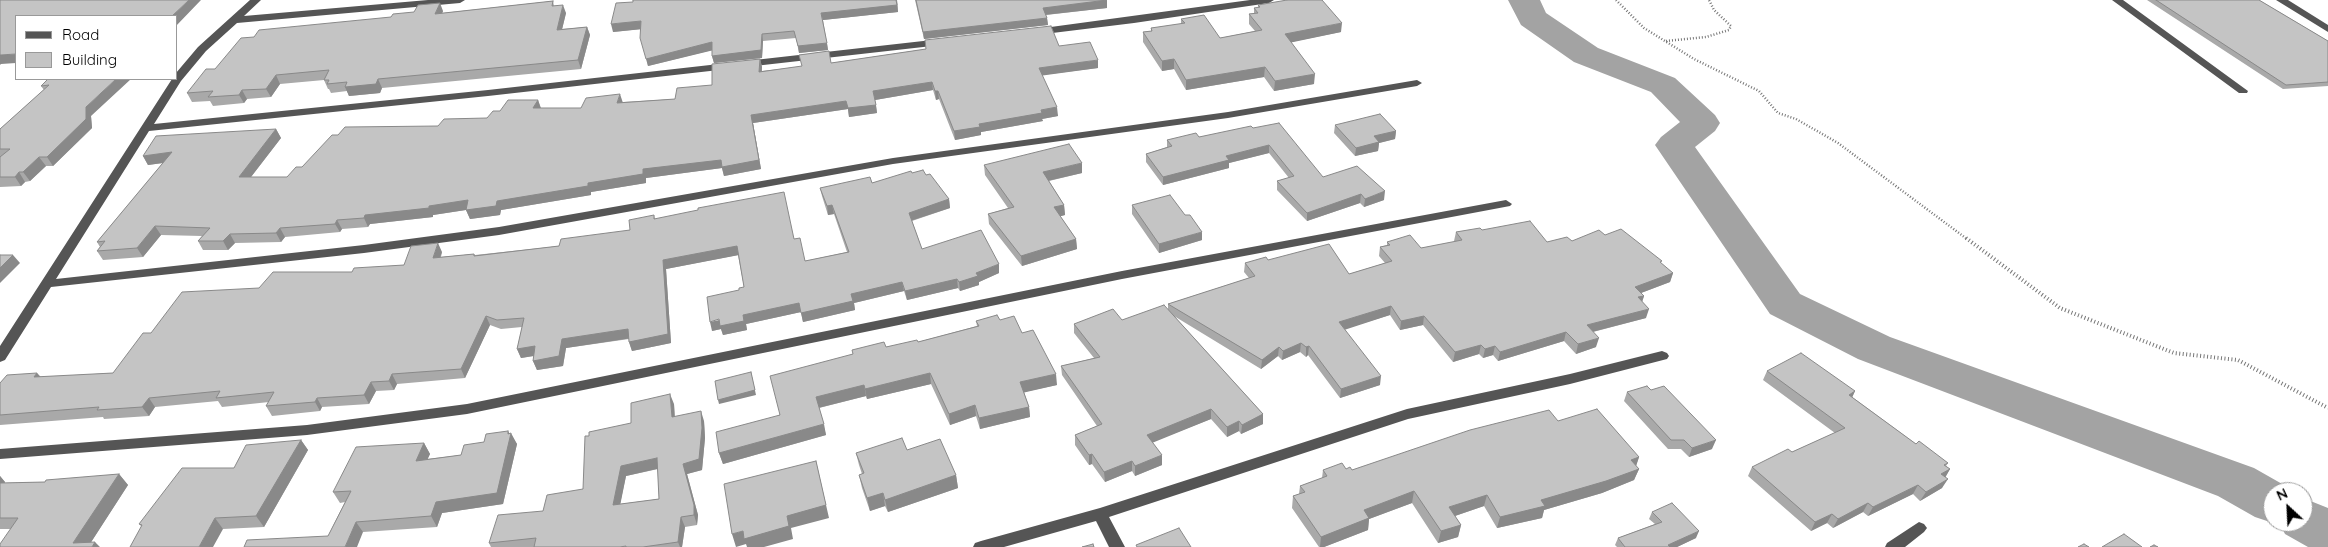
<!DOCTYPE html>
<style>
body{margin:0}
#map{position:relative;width:2328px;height:547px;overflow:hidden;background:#fff;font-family:Quicksand,sans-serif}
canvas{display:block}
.legend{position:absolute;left:15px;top:15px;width:162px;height:65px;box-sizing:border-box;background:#fff;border:1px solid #999;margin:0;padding:6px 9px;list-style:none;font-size:15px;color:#000}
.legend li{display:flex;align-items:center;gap:10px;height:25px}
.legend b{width:25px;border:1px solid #999}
.north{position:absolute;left:2263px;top:482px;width:50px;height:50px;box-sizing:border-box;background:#fff;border:1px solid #999;border-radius:50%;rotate:335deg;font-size:14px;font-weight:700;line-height:20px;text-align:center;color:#000}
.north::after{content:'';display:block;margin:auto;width:18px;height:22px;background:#000;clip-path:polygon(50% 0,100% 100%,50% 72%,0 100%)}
</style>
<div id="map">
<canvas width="2328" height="547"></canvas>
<ul class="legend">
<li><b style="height:6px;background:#555"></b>Road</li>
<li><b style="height:14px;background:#c4c4c4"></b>Building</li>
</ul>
<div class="north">N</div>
</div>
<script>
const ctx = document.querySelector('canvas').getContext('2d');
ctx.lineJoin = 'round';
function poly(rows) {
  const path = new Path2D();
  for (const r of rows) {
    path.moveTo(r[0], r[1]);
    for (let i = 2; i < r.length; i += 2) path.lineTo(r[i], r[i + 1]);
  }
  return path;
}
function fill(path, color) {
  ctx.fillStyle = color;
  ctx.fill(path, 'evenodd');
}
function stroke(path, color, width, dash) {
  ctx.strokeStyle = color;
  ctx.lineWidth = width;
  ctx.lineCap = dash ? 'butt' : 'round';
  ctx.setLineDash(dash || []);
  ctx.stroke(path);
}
fill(poly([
 [1508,0,1540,0,1546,13,1598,48,1675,78,1715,115,1720,123,1715,131,1695,147,1800,294,1890,337,2254,468,2291,489,2293,492,2273,492,2273,522,2276,522,2273,523,2255,517,2218,496,1858,359,1770,314,1655,145,1661,137,1680,122,1651,92,1574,62,1521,25,1508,0],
 [2303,498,2328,508,2328,547,2308,547,2285,534,2279,522,2303,522,2303,498]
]), '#a3a3a3');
stroke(poly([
 [1616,0,1644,28,1694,59,1759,91,1778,113,1796,119,1838,143,1967,239],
 [1666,41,1706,37,1729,30,1731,26,1714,10,1709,0]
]), '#777', 2.5, [1, 2]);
stroke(poly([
 [1966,238,2060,308,2174,353,2238,360,2328,408]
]), '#777', 4, [1, 2.5]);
fill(poly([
 [250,0,261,0,244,16,428,0,465,0,460,3,237,23,206,51,181,81,154,124,488,90,941,39,946,42,941,45,488,96,149,131,56,279,364,245,499,227,893,158,1228,112,1417,80,1422,83,1417,86,1228,118,893,164,499,235,364,253,51,287,5,360,0,362,0,346,172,79,176,79,176,73,198,47,250,0],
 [1250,0,1274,0,1269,3,1134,23,1036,35,1031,32,1036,29,1250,0],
 [2112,0,2123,0,2248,91,2247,93,2239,93,2112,0],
 [2276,0,2288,0,2328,25,2328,32,2276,0],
 [1506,200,1512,204,1510,206,1122,279,467,414,307,435,0,459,0,449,307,425,467,404,1122,271,1506,200],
 [1662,351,1667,353,1669,356,1667,359,1570,384,1408,419,1109,517,1125,547,1109,547,1096,521,1004,547,973,547,975,543,981,541,1100,508,1407,409,1570,374,1662,351],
 [1919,522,1924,524,1927,528,1924,532,1905,547,1885,547,1887,543,1919,522]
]), '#555');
fill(poly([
 [633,0,897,0,898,12,823,20,828,50,799,53,796,38,763,41,762,58,714,63,712,56,712,50,648,66,641,29,613,32,633,2],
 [915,0,1106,0,1107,8,1046,15,1047,18,1048,25,924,39],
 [2147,0,2259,0,2328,41,2328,86,2283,89],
 [553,1,554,6,566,13,562,29,587,27,590,35,581,69,382,88,380,93,349,96,347,91,331,93,329,89,328,89,324,80,280,84,271,97,247,99,244,103,213,106,210,101,192,102,187,93,254,37,443,11,442,13],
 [1258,5,1341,32,1291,42,1314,84,1274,91,1264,77,1186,90,1174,69,1162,71,1143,42,1143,32,1151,31,1151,28,1181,24,1181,19,1220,38,1255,31,1249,24,1249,14,1254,13,1254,8,1258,8],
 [925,40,1059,46,1098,68,1042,75,1058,116,1042,119,1043,121,981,132,981,135,955,140,939,99,936,100,933,90,875,100,877,113,849,117,848,109,753,123,761,169,724,176,722,168,646,178,646,183,591,192,591,195,501,210,500,215,470,219,466,210,433,215,433,217,370,224,368,227,342,229,340,232,285,237,281,242,235,243,228,250,203,250,198,241,202,236,161,235,143,257,103,260,97,251,100,247,97,242,163,163,148,165,143,156,276,129,281,138,251,177,287,177,302,167,338,135,438,126,487,118,500,111,538,100,541,108,581,108,623,102,675,99,712,85,760,59,762,67,762,71,831,63,926,49],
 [48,79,91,116,92,128,53,166,46,166,30,181,25,182,21,186,0,187,0,129,44,90,41,86],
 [1335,125,1396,131,1395,139,1379,143,1378,151,1355,156,1334,133],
 [1253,128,1323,177,1384,200,1364,207,1360,203,1307,221,1277,190,1277,181,1289,178,1269,153,1229,163,1229,168,1163,185,1146,162,1146,154,1167,147,1167,140,1199,137],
 [984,165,1082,173,1049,181,1064,205,1065,215,1060,216,1076,239,1077,249,1022,266,989,224,988,214,1008,208,985,175],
 [912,173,926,175,949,199,950,208,912,221,922,249,999,273,979,282,979,285,960,291,958,288,907,300,904,291,854,303,855,310,803,322,801,312,746,324,747,330,723,335,721,329,712,331,739,290,744,287,738,255,666,269,671,343,632,351,629,342,629,339,566,348,563,366,537,370,533,361,534,356,521,358,517,349,522,327,501,329,490,325,465,378,397,384,394,390,376,391,369,404,322,407,320,411,272,416,266,406,269,402,222,407,218,401,155,407,149,416,104,419,103,417,0,425,0,383,37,373,41,377,113,373,151,333,259,288,352,272,404,265,442,252,441,257,474,254,475,255,559,246,630,230,654,215,655,219,794,239,805,261,847,252,834,214,828,215,822,196,820,188,872,183],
 [1132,205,1202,240,1159,253,1132,214],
 [1482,230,1547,242,1572,241,1605,235,1661,264,1673,273,1670,282,1641,293,1644,296,1642,302,1646,318,1593,332,1596,347,1576,354,1564,341,1498,361,1493,355,1483,358,1479,354,1453,362,1423,325,1400,330,1390,315,1344,329,1380,385,1340,398,1308,355,1306,357,1300,352,1282,360,1278,356,1261,369,1174,316,1263,414,1263,424,1241,434,1239,431,1227,437,1211,419,1152,442,1162,465,1135,476,1132,471,1105,482,1092,464,1089,465,1075,445,1075,435,1097,426,1062,375,1061,366,1094,358,1074,333,1074,324,1122,320,1168,310,1168,304,1249,278,1244,272,1245,263,1268,260,1349,274,1385,263,1379,256,1380,247,1387,245,1387,242,1421,248,1455,242,1454,241,1456,232],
 [1000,320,1022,333,1057,385,1024,392,1029,407,1030,417,980,429,976,416,950,425,931,384,867,399,866,396,819,408,826,435,723,464,719,453,886,347,918,342,977,326,976,321],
 [1767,371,1855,391,1852,397,1916,444,1948,463,1946,466,1950,469,1945,477,1942,488,1920,501,1913,494,1868,516,1863,512,1833,528,1827,523,1811,531,1748,476,1752,467,1792,452,1835,433,1763,380],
 [1627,392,1712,449,1689,457,1681,449,1668,449,1624,401],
 [674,404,675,417,704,421,705,438,702,470,687,474,698,515,697,525,685,527,682,547,491,547,489,543,543,511,583,489,631,423],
 [658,469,659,499,620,504,626,476],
 [1558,421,1639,457,1636,466,1639,469,1634,480,1602,493,1544,510,1542,518,1497,528,1484,506,1455,516,1461,525,1458,537,1438,543,1412,503,1369,519,1368,530,1324,547,1319,547,1292,508,1293,496,1299,494,1300,486,1322,478,1323,470,1346,469,1352,470],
 [510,434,517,444,503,504,442,513,437,527,363,532,328,536,345,502,340,503,333,492,424,443,430,454,427,459,461,455,484,442],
 [301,440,308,450,264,527,223,529,142,527,139,524,234,468],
 [907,450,956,475,958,488,888,512,885,506,870,511,862,488,859,475,862,474,859,465,856,453],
 [119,474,128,485,91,542,10,529,0,529,0,476,5,482,5,483,45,482],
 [1652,512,1696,538,1677,547,1617,547,1615,545,1618,538,1655,524,1649,519]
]), '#a9a9a9');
fill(poly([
 [189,0,201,0,176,26,176,16,172,16],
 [897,0,898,12,823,20,821,13],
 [1107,0,1107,8,1044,15,1043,8],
 [440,3,443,11,439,23,435,14],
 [563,5,566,13,560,38,557,30],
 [1047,18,1048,25,924,39,923,32],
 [641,21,643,29,613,32,611,24],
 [1342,23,1341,32,1284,44,1285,34],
 [587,27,590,35,581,69,578,60],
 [762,34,763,41,762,58,714,63,712,56],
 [712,42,714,50,648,66,646,59],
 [827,43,828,50,799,53,798,46],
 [16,54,16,63,1,64,0,65,0,55],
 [760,59,762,67,761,80,759,72],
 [1174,59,1174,69,1162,71,1162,61],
 [1098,60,1098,68,1039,76,1039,68],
 [1265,67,1264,77,1186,90,1186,80],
 [1315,74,1314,84,1274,91,1275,81],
 [276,75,280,84,271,97,266,89],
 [116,79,131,79,91,116,92,128,53,166,47,157,86,107],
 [378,79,382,88,380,93,349,96,345,87],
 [932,82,933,90,875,100,873,91],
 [242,90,247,99,244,103,239,95],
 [935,91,938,91,939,99,936,100],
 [620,94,623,103,617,103],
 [538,100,541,109,533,108],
 [846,101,876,105,877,113,849,117,848,109,753,123,761,169,724,176,722,168,646,178,646,183,591,192,591,195,501,210,500,215,470,219,466,210,497,201,588,183,643,169,751,115],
 [1057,107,1058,116,1042,119,1043,121,981,132,981,135,955,140,954,131,979,124],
 [276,129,281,138,244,186,239,177],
 [1396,131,1395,139,1379,143,1378,151,1355,156,1356,148,1374,136],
 [1269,145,1269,153,1229,163,1229,168,1163,185,1163,177,1226,156],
 [172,152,177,161,148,165,143,156],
 [39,157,46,166,30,181,23,172],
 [1082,163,1082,173,1043,182,1043,172],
 [19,172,25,182,21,186,15,177],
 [1385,191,1384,200,1364,207,1365,199],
 [1361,194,1360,203,1307,221,1307,213],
 [949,199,950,208,910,221,909,213],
 [468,200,472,209,433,215,433,217,370,224,368,227,364,218,365,215],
 [832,205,834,214,828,215,827,206],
 [1064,205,1065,215,1054,218,1054,207],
 [337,220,342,229,340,232,335,224],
 [155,226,161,235,143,257,137,248],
 [280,228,285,237,281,242,276,233],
 [1202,232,1202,240,1159,253,1159,244],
 [230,234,235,243,228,250,223,241],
 [1076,239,1077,249,1022,266,1021,256],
 [438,243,442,252,437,266,433,258],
 [737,246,739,255,666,269,671,343,632,351,629,342,663,260],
 [13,255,20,263,0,283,0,268],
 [999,264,999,273,979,282,979,285,960,291,959,282,976,273],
 [1673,273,1670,282,1633,296,1635,287],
 [957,279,958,288,907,300,905,291],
 [902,282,904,291,854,303,855,310,803,322,801,313,851,294],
 [1644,296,1641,305,1638,297],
 [799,303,801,312,746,324,747,330,723,335,721,329,712,331,710,322],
 [1391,306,1390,315,1338,332,1339,322],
 [1649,309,1646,318,1584,334,1587,325],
 [486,316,490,325,465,378,461,369],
 [1424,316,1423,325,1400,330,1401,321],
 [628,329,632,338,566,348,563,366,537,370,533,361,562,339],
 [1566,332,1564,341,1498,361,1500,352],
 [1599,338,1596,347,1576,354,1578,344],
 [1301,343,1300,352,1282,360,1283,351],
 [1481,345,1479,354,1453,362,1455,352],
 [535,346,539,355,521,358,517,349],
 [1309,346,1308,355,1306,357,1306,347],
 [1495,346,1493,355,1483,358,1485,349],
 [1279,347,1278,356,1261,369,1262,360],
 [751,372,756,395,719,404,718,400],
 [37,373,44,382,34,377],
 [930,373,931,384,867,399,865,389],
 [392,374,397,384,394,390,389,381],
 [1056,374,1057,385,1022,393,1020,382],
 [1381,376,1380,385,1340,398,1341,389],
 [371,382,376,391,369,404,364,395],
 [864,385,866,396,818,408,816,397],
 [1855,391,1851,400,1849,395],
 [670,394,674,404,675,427,672,417],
 [149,398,155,407,149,416,142,407],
 [317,398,322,407,320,411,315,402],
 [975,405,976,416,950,425,949,414],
 [1029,407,1030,417,980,429,979,418],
 [1211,409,1211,419,1147,445,1147,435],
 [701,411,704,421,705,438,702,470,687,474,698,515,697,525,694,515,683,464],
 [1263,414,1263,424,1241,434,1242,425],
 [1239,421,1239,431,1227,437,1227,427],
 [824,424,826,435,723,464,719,453],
 [508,431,511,436,511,433,517,444,503,504,442,513,437,527,431,516,436,502,508,434],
 [301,440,308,450,264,527,256,516],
 [1716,440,1712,449,1689,457,1692,448],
 [424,443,430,454,422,472,416,461],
 [1092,454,1092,464,1089,465,1089,455],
 [1162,455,1162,465,1135,476,1135,466],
 [1639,457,1635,469,1631,460],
 [657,458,661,468,626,476,618,516,613,505,621,466],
 [816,461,829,518,791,528,793,539,764,547,747,547,746,544,736,547,732,534,743,531,787,516],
 [1132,461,1132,471,1105,482,1104,472],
 [1639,469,1634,480,1602,493,1544,510,1542,518,1497,528,1500,517,1541,500],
 [1950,469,1945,478,1941,474],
 [119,474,128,485,88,547,73,543],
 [956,475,958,488,888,512,885,500],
 [0,476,5,482,0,488],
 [1948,479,1942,488,1920,501,1926,492],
 [1918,485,1913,494,1868,516,1873,507],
 [1414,491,1412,503,1369,519,1368,530,1324,547,1320,547,1321,537,1364,510],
 [883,493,885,506,870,511,867,498],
 [1487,495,1484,506,1446,519,1449,507],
 [1868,503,1863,512,1833,528,1838,519],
 [1832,514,1827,523,1811,531,1815,522],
 [681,517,685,527,682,547,680,547,678,542],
 [215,518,223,529,213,547,199,547],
 [356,522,363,532,357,547,345,547],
 [1461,525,1458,537,1438,543,1441,531],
 [1699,531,1696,538,1677,547,1667,547,1668,545],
 [95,542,100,547,92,547]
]), '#898989');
const building = poly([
 [0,0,189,0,172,16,16,16,16,54,0,55,0,0],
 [633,0,896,0,897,5,821,13,827,43,798,46,794,31,762,34,761,50,712,56,712,42,646,59,640,38,641,21,611,24,616,3,633,2,633,0],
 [916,0,1107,0,1043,8,1047,18,923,32,916,0],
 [1287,0,1322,0,1342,23,1285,34,1315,74,1275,81,1265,67,1186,80,1174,59,1162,61,1143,32,1152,31,1151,28,1185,23,1181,19,1204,15,1220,38,1262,30,1249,14,1258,13,1254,8,1260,7,1258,5,1287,0],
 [2156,0,2259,0,2328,41,2328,82,2286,85,2156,0],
 [553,1,552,6,563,5,557,30,587,27,578,60,378,79,376,84,345,87,347,82,327,84,329,80,324,80,329,70,276,75,266,89,242,90,239,95,208,97,213,91,187,93,206,69,215,69,241,38,254,37,259,30,391,17,393,14,414,12,418,5,440,3,435,14,553,1],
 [1051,26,1059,46,1090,42,1098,60,1039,68,1057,107,1041,110,1042,113,979,124,980,127,954,131,938,91,935,91,932,82,873,91,876,105,848,108,846,101,751,115,759,160,722,167,721,160,643,169,643,174,588,183,588,186,497,201,496,206,466,210,468,200,429,206,429,208,365,215,364,218,337,220,335,224,280,228,276,233,230,234,223,241,198,241,210,228,155,226,137,248,97,251,105,241,97,242,172,152,143,156,156,136,276,129,239,177,287,177,296,167,302,167,332,135,338,135,345,127,438,126,444,119,487,118,493,111,500,111,508,100,538,100,533,108,581,108,586,98,620,94,617,103,675,99,677,88,712,85,712,64,760,59,759,72,802,66,799,55,829,51,831,63,926,49,925,40,1051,26],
 [48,79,116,79,86,107,86,119,47,157,39,157,23,172,19,172,15,177,0,177,0,157,10,149,0,149,0,129,49,85,41,86,48,79],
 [1380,114,1396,131,1374,136,1379,142,1356,148,1335,125,1380,114],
 [1279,123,1323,177,1357,166,1385,191,1365,199,1361,194,1307,213,1277,181,1294,176,1269,145,1226,156,1229,160,1163,177,1146,154,1172,146,1167,140,1196,133,1199,137,1251,126,1253,128,1279,123],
 [1069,144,1082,163,1043,172,1064,205,1054,207,1076,239,1021,256,988,214,1014,207,984,165,1069,144],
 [923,170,926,175,930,174,949,199,909,213,922,249,981,230,999,264,976,273,978,276,959,282,957,279,905,291,902,282,851,294,853,301,801,313,799,303,743,315,744,321,720,326,719,319,710,322,707,297,739,290,739,288,744,287,737,246,663,260,668,334,629,342,628,329,562,339,559,356,533,361,535,346,517,349,524,318,497,320,486,316,461,369,392,374,389,381,371,382,364,395,317,398,315,402,266,406,274,392,216,398,220,391,149,398,142,407,97,410,99,407,0,415,0,383,7,375,37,373,34,377,113,373,143,333,151,333,182,292,259,288,273,272,352,272,354,268,404,265,411,246,438,243,433,258,474,254,474,256,559,246,561,239,630,230,629,220,654,215,654,219,698,210,698,208,784,192,794,239,800,238,805,261,849,252,832,205,827,206,820,188,870,177,872,183,911,171,912,173,923,170],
 [1170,195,1185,215,1190,215,1202,232,1159,244,1132,205,1170,195],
 [1530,221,1547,242,1567,237,1572,241,1599,230,1605,235,1621,229,1662,261,1660,262,1673,273,1635,287,1644,296,1638,297,1649,309,1587,325,1599,338,1578,344,1566,332,1500,352,1495,346,1485,349,1481,345,1455,352,1424,316,1401,321,1391,306,1339,322,1381,376,1341,389,1309,346,1306,347,1301,343,1283,351,1279,347,1262,360,1168,304,1255,276,1245,263,1266,257,1268,260,1329,244,1349,274,1392,261,1380,247,1390,245,1387,242,1410,235,1421,248,1462,240,1456,232,1480,228,1482,230,1530,221],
 [0,255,13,255,0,268,0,255],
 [1164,305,1263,414,1242,425,1239,421,1227,427,1211,409,1147,435,1162,455,1135,466,1132,461,1104,472,1092,454,1089,455,1075,435,1102,424,1061,366,1100,357,1074,324,1113,309,1122,320,1164,305],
 [997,315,1000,320,1014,316,1022,333,1033,330,1056,374,1020,382,1029,407,979,418,975,405,949,414,930,373,865,389,864,385,816,397,824,424,719,453,716,432,780,415,770,376,853,354,852,350,884,342,886,347,917,340,918,342,979,326,976,321,997,315],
 [1801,353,1855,391,1849,395,1916,444,1919,441,1948,463,1944,465,1950,469,1941,474,1948,479,1926,492,1918,485,1873,507,1868,503,1838,519,1832,514,1815,522,1752,467,1788,449,1792,452,1845,428,1767,371,1801,353],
 [751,372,755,390,718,400,715,381,751,372],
 [1647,386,1651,390,1664,386,1716,440,1692,448,1684,440,1671,440,1627,392,1647,386],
 [670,394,672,417,701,411,702,428,699,459,683,464,694,505,694,515,681,517,678,542,643,547,626,547,626,546,620,547,534,547,536,538,489,543,498,515,543,511,547,495,583,489,585,436,589,436,589,432,631,423,631,403,670,394],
 [657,458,659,499,613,505,621,466,657,458],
 [1597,409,1639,457,1631,460,1639,469,1606,481,1541,500,1545,506,1500,517,1487,495,1449,507,1461,525,1441,531,1414,491,1364,510,1369,518,1321,537,1293,496,1305,492,1300,486,1327,476,1323,470,1342,463,1346,469,1350,467,1352,470,1470,430,1549,410,1558,421,1597,409],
 [508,431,508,434,511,433,497,493,436,502,431,516,356,522,345,547,244,547,247,540,328,536,351,491,333,492,356,447,424,443,416,461,461,455,464,445,484,442,486,434,508,431],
 [902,438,907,450,940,439,956,475,885,500,883,493,867,498,859,475,864,473,856,453,902,438],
 [301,440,256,516,215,518,199,547,130,547,142,525,139,524,182,468,234,468,246,445,301,440],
 [816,461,826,505,787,516,789,526,744,539,743,531,732,534,724,484,816,461],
 [119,474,73,543,95,542,92,547,0,547,0,544,18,518,0,518,0,483,45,482,46,480,119,474],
 [1672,503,1699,531,1668,545,1670,547,1625,547,1618,538,1662,522,1652,512,1672,503],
 [1179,528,1191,547,1137,547,1136,545,1179,528],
 [2124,534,2142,547,2102,547,2124,534],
 [1093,544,1094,547,1082,547,1093,544],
 [2084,544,2089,547,2078,547,2084,544],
 [2154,545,2158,547,2150,547,2154,545]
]);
fill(building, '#c4c4c4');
stroke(building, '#898989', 1);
</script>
